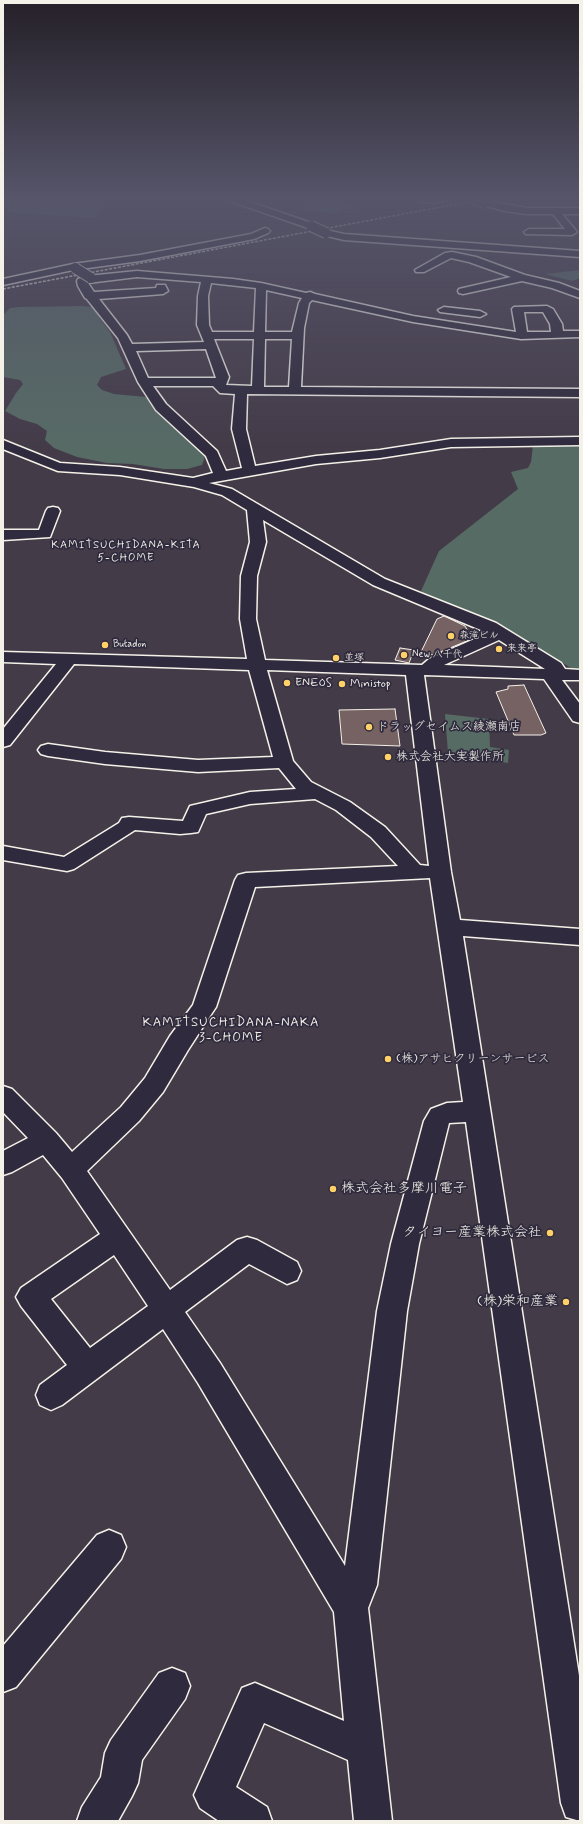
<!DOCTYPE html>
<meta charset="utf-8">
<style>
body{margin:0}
#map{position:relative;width:583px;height:1824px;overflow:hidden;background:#443b48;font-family:Mynerve,sans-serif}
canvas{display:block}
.frame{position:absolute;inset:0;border:4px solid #f4f1e8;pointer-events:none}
</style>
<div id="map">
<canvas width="583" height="1824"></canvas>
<div class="frame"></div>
</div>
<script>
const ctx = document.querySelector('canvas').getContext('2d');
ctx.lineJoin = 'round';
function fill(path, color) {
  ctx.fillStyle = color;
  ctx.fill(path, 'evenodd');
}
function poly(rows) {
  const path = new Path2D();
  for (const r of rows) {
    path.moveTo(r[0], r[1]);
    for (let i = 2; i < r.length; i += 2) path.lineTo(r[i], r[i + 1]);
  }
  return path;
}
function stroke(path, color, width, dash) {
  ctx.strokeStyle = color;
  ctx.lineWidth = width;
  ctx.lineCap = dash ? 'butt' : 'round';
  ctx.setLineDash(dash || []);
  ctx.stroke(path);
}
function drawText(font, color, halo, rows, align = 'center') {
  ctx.font = font + ' Mynerve,"Klee One",sans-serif';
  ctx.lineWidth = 3.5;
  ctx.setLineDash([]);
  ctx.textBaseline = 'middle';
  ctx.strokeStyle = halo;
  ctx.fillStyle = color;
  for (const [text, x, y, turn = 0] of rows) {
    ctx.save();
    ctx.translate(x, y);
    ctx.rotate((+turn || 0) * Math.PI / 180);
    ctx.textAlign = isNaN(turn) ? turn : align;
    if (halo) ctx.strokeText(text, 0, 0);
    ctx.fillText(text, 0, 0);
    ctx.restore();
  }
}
fill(poly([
 [17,197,112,197,93,218,7,212,8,204],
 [309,198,341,201,360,210,343,209,336,214,300,209],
 [580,270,580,278,572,281,545,274],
 [81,306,94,307,100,319,110,332,126,369,101,377,97,385,102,390,114,394,146,397,159,407,206,454,202,465,187,469,164,469,133,464,107,463,77,457,54,448,45,440,47,431,37,424,20,419,5,411,16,393,23,384,20,380,3,377,4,314,10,308,19,307],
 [580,443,580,672,578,672,505,629,428,597,421,591,439,551,518,489,511,472,528,468,531,462,533,446],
 [445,714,489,719,490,747,509,750,508,763,448,753]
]), '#576b65');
const building = poly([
 [444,616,465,626,469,633,474,636,474,638,433,655,421,652,437,619,444,616],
 [400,648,414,650,409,663,395,660,400,648],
 [524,685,546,733,541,735,514,735,496,692,508,689,508,686,524,685],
 [395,709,400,746,342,744,339,710,395,709]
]);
fill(building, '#766262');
stroke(building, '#f4f1e8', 1);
const minor = poly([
 [223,197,236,197,314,224,316,226,314,228,308,228,224,199,223,197],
 [425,197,456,197,455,199,434,203,421,202,419,200,421,198,425,197],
 [485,200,526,208,580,208,580,214,562,214,577,232,572,235,526,234,524,232,529,229,565,229,553,214,526,214,505,211,482,205,480,203,482,201,485,200],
 [265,228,268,229,270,231,268,233,254,239,140,261,73,270,3,285,3,279,73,264,140,255,251,234,265,228],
 [326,230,344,234,580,251,580,257,344,240,323,235,321,233,326,230],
 [452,252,476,257,525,275,559,283,580,291,580,298,552,288,522,281,463,294,459,293,458,291,459,289,511,277,469,262,451,258,424,272,416,272,415,270,445,253,452,252],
 [137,271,233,279,261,283,306,293,310,292,315,294,413,316,516,332,512,309,514,307,547,306,553,309,562,324,563,331,580,331,580,337,521,339,413,322,312,300,309,303,304,328,301,387,580,389,580,397,247,394,246,429,255,466,316,456,380,450,451,439,580,437,580,445,451,447,380,458,316,464,209,483,232,489,385,579,496,623,561,663,565,669,580,670,580,680,562,680,580,704,580,723,573,721,544,679,424,675,451,872,460,920,580,929,580,945,463,936,580,1682,580,1821,566,1817,561,1803,466,1122,449,1123,419,1244,407,1311,377,1585,368,1608,392,1821,354,1821,348,1760,264,1723,236,1787,267,1807,272,1821,219,1821,200,1808,194,1795,242,1688,255,1683,344,1721,334,1612,198,1383,163,1329,62,1405,51,1410,40,1405,36,1395,40,1385,67,1365,21,1306,16,1297,21,1288,100,1234,62,1178,43,1155,12,1172,3,1175,3,1151,28,1138,3,1112,3,1086,12,1089,56,1133,72,1152,121,1107,145,1078,170,1036,193,1005,235,880,238,875,246,873,398,866,371,837,336,810,315,799,250,804,206,814,198,832,191,833,180,834,135,830,74,869,67,871,3,860,3,846,64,857,119,823,122,818,129,817,183,821,190,806,250,792,296,789,279,768,198,772,105,764,48,756,41,754,38,750,41,746,48,744,105,752,198,760,273,757,249,670,74,664,10,745,3,747,3,729,56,664,3,662,3,652,247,659,240,619,241,576,250,542,247,510,222,495,194,487,120,475,58,471,3,449,3,440,60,463,120,467,193,478,213,473,206,456,156,410,138,382,118,338,87,299,85,298,78,286,77,281,78,279,87,276,137,271],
 [137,277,201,282,198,296,197,325,204,342,132,344,127,335,99,299,163,294,168,291,165,285,157,285,156,288,94,292,88,283,137,277],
 [211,283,256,288,254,332,212,332,209,325,208,296,211,283],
 [266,290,302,298,299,303,292,332,265,332,266,290],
 [524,312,543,312,550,324,551,332,527,332,524,312],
 [214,339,254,339,252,386,226,385,229,377,214,339],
 [265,339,292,339,289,387,264,387,265,339],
 [206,349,216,378,148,378,136,351,206,349],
 [153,386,213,386,220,393,235,394,232,429,242,468,226,471,217,451,166,404,153,386],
 [263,520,373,585,488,633,429,659,422,665,265,660,256,619,257,576,266,542,263,520],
 [499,640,545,669,444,665,499,640],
 [267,670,406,675,429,866,420,865,385,827,350,802,311,782,293,761,267,670],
 [430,878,463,1102,447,1103,431,1109,424,1121,391,1244,377,1311,345,1566,220,1363,185,1312,249,1264,287,1284,297,1280,301,1271,297,1262,257,1240,247,1237,237,1240,170,1290,87,1171,139,1121,163,1092,188,1050,212,1013,216,1007,255,887,430,878],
 [114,1255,148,1306,90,1348,51,1299,114,1255],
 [444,307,480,311,486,314,480,317,440,312,438,310,444,307],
 [53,507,58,508,60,511,50,537,3,540,3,530,39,530,46,511,48,508,53,507],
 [109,1530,121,1535,126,1547,121,1559,16,1687,3,1692,3,1646,97,1535,109,1530],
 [172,1668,185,1673,190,1686,185,1699,142,1760,138,1783,132,1796,118,1821,77,1821,82,1807,101,1777,105,1753,111,1740,159,1673,172,1668]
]);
stroke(minor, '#f4f1e8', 3);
fill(minor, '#2f2a3d');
stroke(poly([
 [3,289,494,197]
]), '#f4f1e8', 1.5, [3, 1.5]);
const minorBridge = poly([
 [470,197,485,203],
 [311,226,326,233],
 [75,268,91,278]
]);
stroke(minorBridge, '#f4f1e8', 12, []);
stroke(minorBridge, '#2f2a3d', 10);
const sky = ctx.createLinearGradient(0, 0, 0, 452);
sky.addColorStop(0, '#252028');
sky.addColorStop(0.44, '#56556a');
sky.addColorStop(1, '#56556a00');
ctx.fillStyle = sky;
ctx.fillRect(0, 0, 583, 452);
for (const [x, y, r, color] of [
 [451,636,4,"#ffd166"],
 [105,645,4,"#ffd166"],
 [499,649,4,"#ffd166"],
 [404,655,4,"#ffd166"],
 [336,658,4,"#ffd166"],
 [287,683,4,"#ffd166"],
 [342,684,4,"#ffd166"],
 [369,727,4,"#ffd166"],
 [388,757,4,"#ffd166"],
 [388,1059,4,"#ffd166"],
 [333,1189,4,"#ffd166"],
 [550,1233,4,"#ffd166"],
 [566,1302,4,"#ffd166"]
]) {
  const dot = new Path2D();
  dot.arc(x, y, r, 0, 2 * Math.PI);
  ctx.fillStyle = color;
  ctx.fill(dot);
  stroke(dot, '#2f2a3d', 1.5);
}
drawText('10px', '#f4f1e8', '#2f2a3d', [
 ["森滝ビル",459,636],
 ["Butadon",113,645],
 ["来来亭",507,649],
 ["New 八千代",412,655],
 ["並塚",344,658]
], 'left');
ctx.letterSpacing = '1px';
drawText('11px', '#f4f1e8', '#2f2a3d', [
 ["KAMITSUCHIDANA-KITA",126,546],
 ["5-CHOME",126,559]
]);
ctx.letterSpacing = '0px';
drawText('12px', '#f4f1e8', '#2f2a3d', [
 ["ENEOS",295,683],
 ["Ministop",350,684],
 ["ドラッグセイムス綾瀬南店",377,727],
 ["株式会社大実製作所",396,757],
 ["(株)アサヒクリーンサービス",396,1059]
], 'left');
ctx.letterSpacing = '1px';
drawText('13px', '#f4f1e8', '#2f2a3d', [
 ["KAMITSUCHIDANA-NAKA",231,1023],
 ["3-CHOME",231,1038]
]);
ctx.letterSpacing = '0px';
drawText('14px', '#f4f1e8', '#2f2a3d', [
 ["株式会社多摩川電子",341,1189,"left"],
 ["タイヨー産業株式会社",542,1233],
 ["(株)栄和産業",558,1302]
], 'right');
</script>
